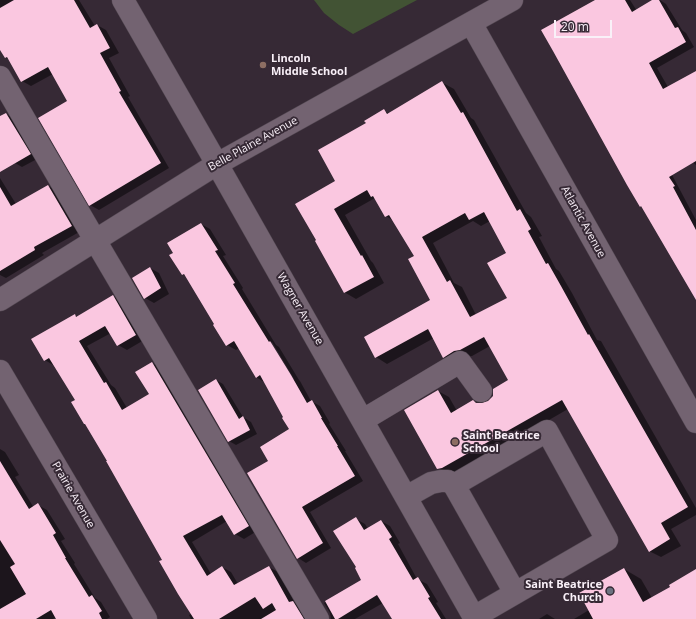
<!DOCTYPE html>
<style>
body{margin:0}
#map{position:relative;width:696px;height:619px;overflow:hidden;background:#362935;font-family:"Open Sans",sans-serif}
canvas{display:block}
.scale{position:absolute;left:554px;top:20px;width:58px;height:18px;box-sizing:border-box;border:2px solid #f9f0f8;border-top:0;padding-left:5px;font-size:12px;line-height:14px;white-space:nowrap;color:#f9f0f8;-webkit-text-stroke:3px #362935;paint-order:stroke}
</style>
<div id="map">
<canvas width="696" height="619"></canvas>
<div class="scale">20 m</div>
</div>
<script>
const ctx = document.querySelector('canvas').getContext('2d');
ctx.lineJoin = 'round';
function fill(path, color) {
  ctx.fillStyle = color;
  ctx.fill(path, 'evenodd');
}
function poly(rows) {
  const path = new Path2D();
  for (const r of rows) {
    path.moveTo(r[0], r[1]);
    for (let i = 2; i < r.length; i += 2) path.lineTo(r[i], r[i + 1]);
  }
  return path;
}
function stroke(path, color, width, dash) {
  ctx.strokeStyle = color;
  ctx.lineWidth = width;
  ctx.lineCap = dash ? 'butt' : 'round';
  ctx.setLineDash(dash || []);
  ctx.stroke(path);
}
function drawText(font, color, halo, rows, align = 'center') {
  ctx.font = font + ' "Open Sans",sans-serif';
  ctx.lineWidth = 4;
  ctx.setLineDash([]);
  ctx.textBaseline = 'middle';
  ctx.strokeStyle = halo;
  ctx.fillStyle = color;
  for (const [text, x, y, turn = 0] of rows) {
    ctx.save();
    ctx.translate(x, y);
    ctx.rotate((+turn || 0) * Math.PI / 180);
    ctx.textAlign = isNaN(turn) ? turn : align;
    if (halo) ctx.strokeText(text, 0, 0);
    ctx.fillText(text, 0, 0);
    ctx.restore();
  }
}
fill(poly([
 [314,0,417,0,353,34,339,25,324,13]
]), '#425334');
fill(poly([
 [0,0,79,0,95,26,97,25,106,30,119,53,109,58,130,96,128,97,169,168,99,210,90,205,68,102,53,74,31,86,22,81,10,60,6,58,0,48],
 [597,0,630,0,637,11,654,0,660,0,666,4,682,30,686,33,694,47,657,68,668,87,696,72,696,165,646,126,696,220,696,299],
 [443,83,454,89,471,118,474,120,526,213,531,217,542,236,539,237,556,269,559,271,572,293,597,340,601,341,696,508,696,515,671,529,681,546,661,557,649,551,568,409,454,475,450,475,438,468,438,391,449,397,457,411,477,404,489,402,509,381,490,346,472,356,465,357,455,364,444,357,434,338,387,364,376,357,431,301,415,256,394,221,386,216,375,198,345,215,371,261,373,263,384,283,356,299,344,292,316,241,337,181,367,124,384,111,390,114],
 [473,221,481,226,490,221,508,253,508,298,476,315,462,287,454,283,433,243],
 [6,114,13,118,37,159,22,167,15,163,0,136,0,117],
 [0,178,16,204,48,186,58,191,81,231,42,253,44,255,6,278,0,275],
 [201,224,210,229,226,255,223,256,243,288,242,289,276,345,279,347,299,380,300,381,311,401,320,406,330,423,329,424,346,451,345,451,363,481,310,512,331,548,306,563,298,558,270,461,290,430,285,418,264,382,256,377,239,348,236,350,227,345,187,277,183,274,174,253],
 [270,342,272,342,294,379,292,380],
 [150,268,159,273,169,294,154,303,145,298],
 [113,296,122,301,144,340,127,350,118,345,111,333,87,346,111,385,115,388,127,408,150,394,152,363,161,368,257,531,244,539,235,534,227,521,192,542,211,574,222,567,231,572,238,584,269,567,278,572,295,603,301,607,309,619,191,619,189,615,191,614,76,400,53,365,45,360,75,316,78,317],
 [216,380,223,384,243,417,251,422,257,434,236,445,229,441],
 [0,449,5,452,19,475,15,477,34,508,38,505,47,510,65,539,61,541,75,563,74,564,95,598,101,602,110,617,107,619,57,619,56,617,53,619,0,619],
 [356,519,365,524,368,529,381,521,390,526,400,543,398,544,417,579,427,584,438,602,436,603,446,619,393,619,383,603,355,619,331,619,330,613,324,603,362,580],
 [624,569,641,579,652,598,696,572,696,619,574,619,589,610],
 [547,614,555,619,539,619]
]), '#0007');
fill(poly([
 [14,0,74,0,90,28,97,24,110,48,100,53,121,91,119,92,161,163,89,206,38,118,67,101,48,67,21,82,7,57,5,58,0,50,0,8],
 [595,0,625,0,632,12,652,0,659,0,675,28,678,27,686,42,649,63,663,89,696,71,696,161,669,177,675,186,673,187,696,230,696,300,641,206,640,207,627,185,553,51,541,30],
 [442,81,461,113,463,112,517,211,520,209,531,229,528,231,546,264,548,263,561,286,588,335,589,334,688,507,661,523,670,539,649,552,562,400,442,468,437,469,404,410,438,390,451,413,473,400,476,403,482,403,488,401,493,396,493,389,508,380,484,337,460,350,454,351,443,358,428,329,375,358,364,337,430,300,408,259,414,256,389,215,385,217,373,196,371,197,367,190,334,209,361,256,362,255,374,277,344,293,315,241,316,240,295,204,335,181,318,150,366,123,364,121,384,109,387,114],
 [484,212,506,253,487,263,507,298,470,317,450,280,447,282,422,237,465,213,469,220],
 [6,113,31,154,0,172,0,116],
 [48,185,72,226,34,247,35,250,0,271,0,187,11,206],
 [201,223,218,250,215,251,235,283,233,284,269,342,270,341,291,375,307,403,312,400,322,418,321,418,338,446,337,446,355,476,302,507,323,543,297,559,247,473,268,461,260,447,289,429,282,418,283,417,260,375,256,378,234,341,226,346,213,325,214,324,184,274,182,275,169,255,173,253,167,243],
 [150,267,161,288,144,299,132,278],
 [113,295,136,335,117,346,105,326,79,341,104,383,106,382,122,410,149,394,135,372,152,362,249,526,234,535,222,515,183,536,207,576,222,566,234,585,269,566,289,602,293,601,304,619,261,619,276,610,272,603,263,609,255,597,219,619,194,619,178,594,159,561,162,560,106,461,107,461,85,424,84,424,71,402,75,400,49,358,44,361,31,339,75,314,76,317],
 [216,379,239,419,243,416,250,430,228,442,198,390],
 [0,461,29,509,38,503,56,533,53,535,66,558,65,558,89,597,92,595,102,611,99,613,102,619,56,619,51,610,36,619,0,619,0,609,26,594,10,567,15,564,0,540],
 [356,517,364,530,381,520,392,537,389,539,413,580,418,577,430,597,428,598,441,619,392,619,377,595,338,619,335,619,325,601,361,580,355,568,356,567,333,531],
 [624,568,643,602,670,587,669,585,696,569,696,619,593,619,579,593]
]), '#fac7e0');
const minor = poly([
 [123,0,217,164,475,619],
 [471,23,696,422],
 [0,77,95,240,318,619],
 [0,300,217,164,512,0],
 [0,371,146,619],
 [363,420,460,362,481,391],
 [454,485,547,431,607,540,474,617],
 [406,497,431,483,441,481,448,481,454,485,515,593]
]);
stroke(minor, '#524751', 23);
stroke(minor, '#736371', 22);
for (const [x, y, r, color] of [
 [263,65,4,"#8d6e63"],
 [455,442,4,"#8d6e63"],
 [610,591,4,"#6b7280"]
]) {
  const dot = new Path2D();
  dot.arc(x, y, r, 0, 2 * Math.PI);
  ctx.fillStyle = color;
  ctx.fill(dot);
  stroke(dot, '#362935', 1.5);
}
drawText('bold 11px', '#f9f0f8', '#362935', [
 ["Lincoln",271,59],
 ["Middle School",271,72],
 ["Saint Beatrice",463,436],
 ["School",463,449],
 ["Saint Beatrice",602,585,"right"],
 ["Church",602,598,"right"]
], 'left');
drawText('11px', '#f9f0f8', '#362935', [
 ["Belle Plaine Avenue",253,144,-29],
 ["Atlantic Avenue",583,222,61],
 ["Wagner Avenue",300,309,60],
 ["Prairie Avenue",73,495,60]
]);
</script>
